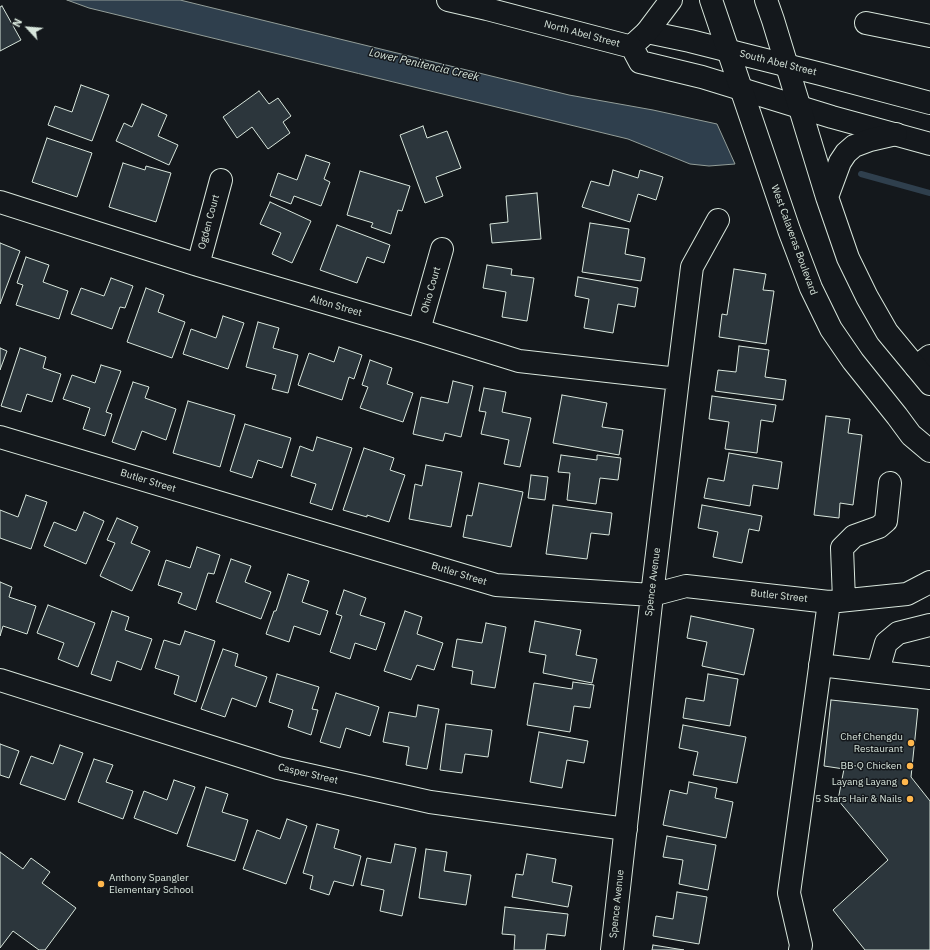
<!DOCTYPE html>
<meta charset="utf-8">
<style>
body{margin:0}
#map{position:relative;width:930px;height:950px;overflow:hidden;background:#14181c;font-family:"IBM Plex Sans",sans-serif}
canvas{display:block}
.north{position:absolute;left:8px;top:8px;width:40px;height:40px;-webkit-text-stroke:3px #14181c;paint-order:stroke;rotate:296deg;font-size:11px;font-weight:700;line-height:16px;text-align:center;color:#d8e6dc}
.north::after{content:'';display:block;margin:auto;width:14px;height:18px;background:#d8e6dc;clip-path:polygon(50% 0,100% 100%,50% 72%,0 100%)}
</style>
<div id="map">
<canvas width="930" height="950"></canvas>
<div class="north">N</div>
</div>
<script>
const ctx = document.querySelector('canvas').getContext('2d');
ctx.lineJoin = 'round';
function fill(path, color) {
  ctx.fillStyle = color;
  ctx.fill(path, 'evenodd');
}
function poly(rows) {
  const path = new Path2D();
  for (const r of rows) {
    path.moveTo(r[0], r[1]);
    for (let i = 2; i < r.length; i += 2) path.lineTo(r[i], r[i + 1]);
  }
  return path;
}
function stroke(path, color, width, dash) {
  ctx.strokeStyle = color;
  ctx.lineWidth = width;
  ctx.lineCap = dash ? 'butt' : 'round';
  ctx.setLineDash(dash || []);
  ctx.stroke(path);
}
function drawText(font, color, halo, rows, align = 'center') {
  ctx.font = font + ' "IBM Plex Sans",sans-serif';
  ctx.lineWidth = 3;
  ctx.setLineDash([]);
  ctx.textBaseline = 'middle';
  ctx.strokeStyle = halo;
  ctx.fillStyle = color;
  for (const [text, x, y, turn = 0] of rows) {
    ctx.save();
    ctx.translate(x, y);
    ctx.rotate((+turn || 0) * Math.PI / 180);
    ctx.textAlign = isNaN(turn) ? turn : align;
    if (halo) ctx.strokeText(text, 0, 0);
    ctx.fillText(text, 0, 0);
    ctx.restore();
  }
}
const water = poly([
 [67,0,180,0,569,95,653,110,717,124,735,164,709,166,690,164,628,139,89,8,67,0]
]);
fill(water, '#2f3f4d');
stroke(water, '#939e99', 1);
stroke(poly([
 [861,174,930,193]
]), '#2f3f4d', 6);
const building = poly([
 [2,6,21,40,0,51,0,7,2,6],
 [81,85,109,95,92,141,48,125,55,106,72,112,81,85],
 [259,91,269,104,278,98,291,116,283,122,290,133,268,149,252,127,237,138,223,117,259,91],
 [142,104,167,115,158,136,178,145,169,165,116,141,124,123,132,127,142,104],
 [423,126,427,138,447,131,461,168,436,177,443,196,425,203,400,135,423,126],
 [47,138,92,153,77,197,32,182,47,138],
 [306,155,330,163,324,179,330,182,321,206,294,196,291,204,270,196,278,173,297,180,306,155],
 [123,163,145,170,146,166,171,173,156,222,109,207,123,163],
 [613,170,638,178,640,170,663,177,656,200,638,194,630,222,582,207,591,181,609,186,613,170],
 [360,171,410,186,402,211,398,210,391,234,371,227,373,223,347,215,360,171],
 [537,193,541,239,492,243,490,224,508,222,506,196,537,193],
 [270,202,311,221,292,263,272,254,281,233,260,224,270,202],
 [590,223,629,229,625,254,645,258,641,281,582,272,590,223],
 [337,225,390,245,384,263,367,257,357,283,320,270,337,225],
 [0,243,20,251,0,304,0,243],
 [26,257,49,265,43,282,68,291,59,319,16,305,23,285,17,283,26,257],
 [487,265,512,269,511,275,534,278,527,321,502,317,506,292,483,288,487,265],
 [734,269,766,274,763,290,774,291,766,344,719,337,722,314,727,315,734,269],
 [578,277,638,288,635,307,618,304,613,333,584,328,589,299,575,296,578,277],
 [111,278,133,286,125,308,120,307,112,329,71,314,81,288,104,296,111,278],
 [146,288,164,295,158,312,185,322,172,358,127,342,146,288],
 [223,316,244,323,228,369,183,354,191,329,216,338,223,316],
 [258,322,279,328,273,348,298,355,288,393,272,389,276,375,246,367,258,322],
 [739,346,769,350,765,377,786,380,783,400,715,391,718,370,736,372,739,346],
 [339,347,362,355,354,379,349,377,342,400,298,385,309,353,334,362,339,347],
 [0,348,7,351,0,370,0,348],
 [20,348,46,357,43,368,61,374,52,402,27,394,21,412,1,406,20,348],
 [370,360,392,368,387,384,413,393,403,422,360,408,368,387,362,385,370,360],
 [101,365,121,371,106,412,112,414,105,436,83,429,90,408,63,399,72,375,95,383,101,365],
 [453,381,473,386,461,437,445,433,443,441,413,434,421,397,448,403,453,381],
 [133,382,149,387,145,398,176,409,166,440,142,431,135,450,112,442,133,382],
 [484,388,506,392,502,412,531,418,520,467,504,464,509,440,481,434,486,412,479,411,484,388],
 [562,395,607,403,602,427,623,430,619,455,553,443,562,395],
 [712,396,776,405,773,422,761,420,757,453,725,449,729,422,709,419,712,396],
 [188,401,235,415,220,467,173,453,188,401],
 [826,416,850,419,848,433,862,435,853,505,840,503,839,518,814,515,826,416],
 [245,424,291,438,282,468,258,460,252,478,230,471,245,424],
 [317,437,352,448,332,510,310,503,316,484,291,476,300,446,313,451,317,437],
 [364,448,394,458,390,470,405,475,389,522,367,515,367,517,343,510,364,448],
 [729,453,782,462,778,489,753,485,750,506,704,498,708,478,724,481,729,453],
 [561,455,597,460,597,455,621,458,618,480,600,478,596,504,567,500,570,473,558,472,561,455],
 [426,465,462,472,451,527,409,519,415,484,422,486,426,465],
 [531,475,548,477,545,500,528,498,531,475],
 [479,483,523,492,511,547,463,537,467,515,472,516,479,483],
 [26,495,47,502,31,549,0,538,0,510,18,517,26,495],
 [553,505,612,513,609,535,591,533,587,559,546,554,553,505],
 [702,505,762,516,759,531,749,529,742,563,713,557,718,532,698,528,702,505],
 [84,512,104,521,86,564,44,546,54,522,76,531,84,512],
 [117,518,138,527,131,543,150,551,132,591,100,576,115,543,107,540,117,518],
 [197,547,220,555,214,574,208,573,196,610,178,603,182,593,158,585,166,560,190,568,197,547],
 [231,559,251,566,245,582,271,592,261,619,216,602,231,559],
 [288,574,309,581,302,602,328,611,320,635,294,626,289,642,266,634,274,611,276,611,288,574],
 [0,582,12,587,9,597,36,606,27,634,3,626,0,636,0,582],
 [344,590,366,598,360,615,385,623,376,650,355,643,350,659,330,652,342,616,336,614,344,590],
 [48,605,95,623,78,667,58,659,64,643,37,633,48,605],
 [112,611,129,617,125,630,152,639,141,670,117,661,111,681,91,674,112,611],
 [405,611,422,617,417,634,443,643,434,670,417,665,411,680,384,671,405,611],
 [691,616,754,629,744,675,702,666,707,642,687,638,691,616],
 [535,621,581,630,576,655,597,659,592,683,543,673,546,655,529,652,535,621],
 [486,623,506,627,495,688,471,684,473,671,452,667,457,639,482,643,486,623],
 [185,631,215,641,196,702,174,694,179,676,155,668,164,640,180,645,185,631],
 [223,649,238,654,235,666,267,677,256,707,232,698,225,717,201,709,223,649],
 [277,674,319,687,312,709,318,710,311,735,288,727,293,710,269,702,277,674],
 [708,674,738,679,730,726,683,718,686,698,704,701,708,674],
 [573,682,594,685,590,708,574,706,570,732,527,725,534,683,572,689,573,682],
 [336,693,379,707,370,736,346,728,340,748,320,742,336,693],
 [831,700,918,709,911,777,930,801,930,950,865,950,833,910,888,860,838,800,844,769,824,766,831,700],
 [418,705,439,709,427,769,406,765,409,747,383,742,389,712,416,717,418,705],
 [446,724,492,730,488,757,465,754,462,773,440,770,446,724],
 [683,725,746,737,737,783,693,775,698,752,679,748,683,725],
 [539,732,588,741,584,763,567,760,562,788,530,782,539,732],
 [0,744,19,751,9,778,0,775,0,744],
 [60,745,83,753,65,800,20,784,31,756,53,764,60,745],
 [94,759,113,765,106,782,133,791,123,819,78,802,94,759],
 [174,780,195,787,177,834,134,818,144,791,167,800,174,780],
 [689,782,717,788,715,798,733,802,726,838,663,825,670,790,687,794,689,782],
 [206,787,228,794,222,812,248,820,235,861,187,846,206,787],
 [287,819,307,826,286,884,243,869,257,830,280,839,287,819],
 [317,824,339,830,334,848,361,856,353,886,334,881,329,895,310,889,313,876,303,873,317,824],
 [667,836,716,845,708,890,679,884,683,860,663,857,667,836],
 [395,844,416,848,402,916,380,911,384,890,361,885,367,858,391,863,395,844],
 [426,849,447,852,444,871,471,875,466,905,419,898,426,849],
 [0,852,23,869,31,858,50,872,42,883,76,908,45,950,39,950,13,931,0,948,0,852],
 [527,854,556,859,552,882,572,886,568,907,512,897,516,874,523,875,527,854],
 [677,892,707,897,699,944,653,936,656,916,673,919,677,892],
 [505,907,568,914,565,936,547,934,545,950,514,950,515,935,502,934,505,907],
 [653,945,684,950,652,950,653,945]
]);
fill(building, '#2c363c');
stroke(building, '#d8e6dc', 1);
const minor = poly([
 [866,23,930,36],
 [0,202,198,265,419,330,519,361,678,379],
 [198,265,221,180],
 [419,330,442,249],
 [916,367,930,356],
 [0,437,496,585,652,595,686,586,829,602,907,594,930,582],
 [844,600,842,548,854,536,879,527,886,521,890,483],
 [820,665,930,678],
 [878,671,886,643,898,633,930,625],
 [0,680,278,768,430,802,626,829],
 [612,950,652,595,678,379,692,267,718,220],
 [800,950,801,945,789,893,829,602]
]);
const major = poly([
 [448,0,487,9,632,47,640,62,702,77,832,117,930,144],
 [635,43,647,32,690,41,821,74,930,103]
]);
const highway = poly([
 [711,0,789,230,811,288,831,329,853,361,897,416,911,435,930,451],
 [766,0,773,20,827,197,848,258,867,297,887,332,930,384],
 [647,32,671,0],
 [827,197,840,162,846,153,854,146,870,140,896,134]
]);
stroke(minor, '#d8e6dc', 24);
stroke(major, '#d8e6dc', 24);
stroke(highway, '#d8e6dc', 24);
stroke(minor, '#14181c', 22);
stroke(major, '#14181c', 22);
stroke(highway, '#14181c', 22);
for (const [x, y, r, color] of [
 [911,743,4,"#ffb74d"],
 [910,766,4,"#ffb74d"],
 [905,782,4,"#ffb74d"],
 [910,799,4,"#ffb74d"],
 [101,884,4,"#ffb74d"]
]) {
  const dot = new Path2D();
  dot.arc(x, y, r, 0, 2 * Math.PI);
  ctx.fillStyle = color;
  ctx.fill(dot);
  stroke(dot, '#14181c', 1.5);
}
drawText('10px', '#d8e6dc', '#14181c', [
 ["North Abel Street",582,34,15],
 ["South Abel Street",778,63,14],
 ["Ogden Court",209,222,-75],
 ["West Calaveras Boulevard",794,240,70],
 ["Ohio Court",431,290,-74],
 ["Alton Street",336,306,16],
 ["Butler Street",148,481,17],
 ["Butler Street",459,574,17],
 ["Spence Avenue",653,582,-83],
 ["Butler Street",779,596,6],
 ["Casper Street",308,774,13],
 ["Spence Avenue",617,904,-84]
]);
drawText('10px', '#d8e6dc', '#14181c', [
 ["Chef Chengdu",903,737],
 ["Restaurant",903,749],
 ["BB∙Q Chicken",902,766],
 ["Layang Layang",897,782],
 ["5 Stars Hair & Nails",902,799],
 ["Anthony Spangler",109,878,"left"],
 ["Elementary School",109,890,"left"]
], 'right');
drawText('italic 11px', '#d8e6dc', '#14181c', [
 ["Lower Penitencia Creek",424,65,13]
]);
</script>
